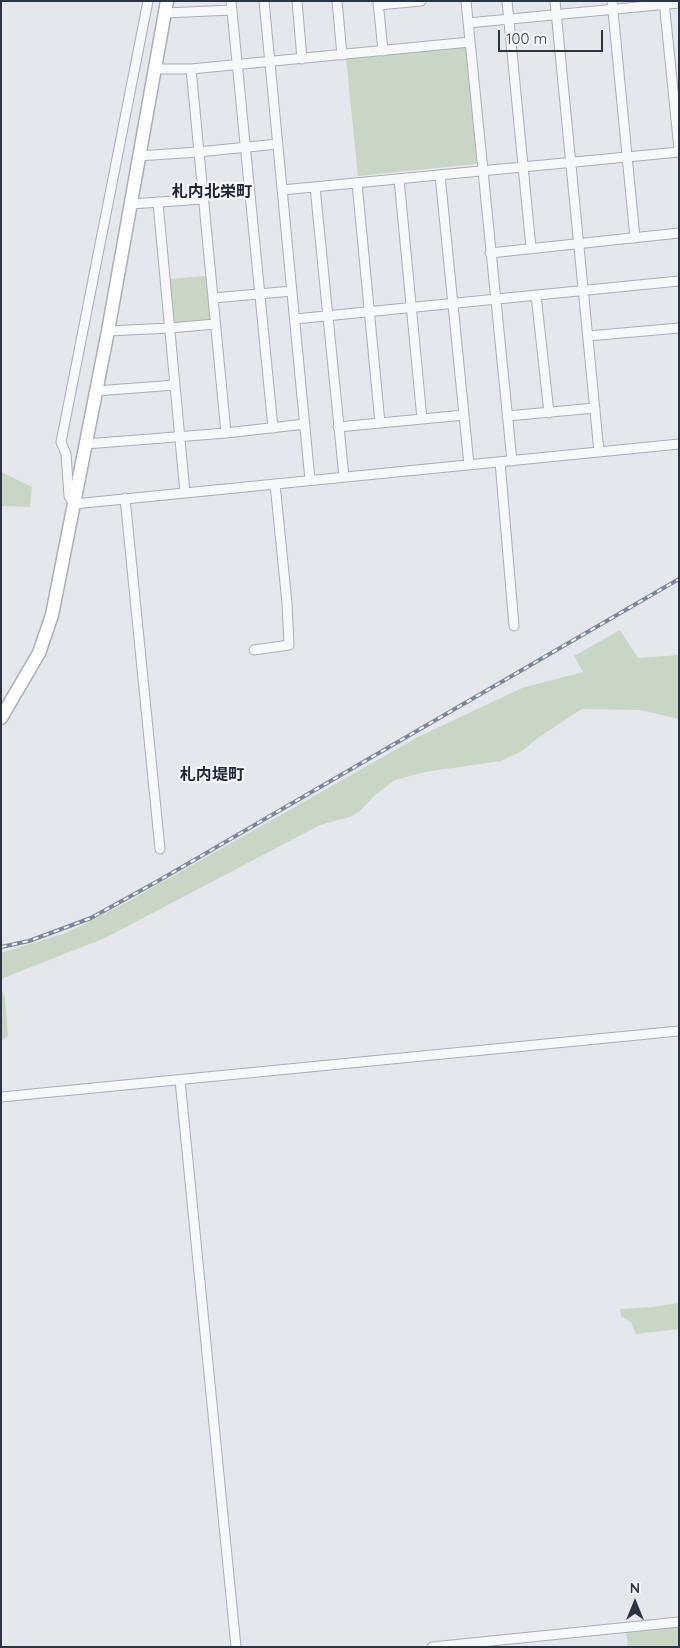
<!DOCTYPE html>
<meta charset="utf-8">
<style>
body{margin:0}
#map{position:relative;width:680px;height:1648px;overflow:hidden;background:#e4e7ec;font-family:Quicksand,sans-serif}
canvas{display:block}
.frame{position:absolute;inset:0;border:2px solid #2b3445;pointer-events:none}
.north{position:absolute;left:610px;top:1578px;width:50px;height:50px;-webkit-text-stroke:4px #f4f6f9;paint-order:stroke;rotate:0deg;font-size:14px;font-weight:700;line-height:20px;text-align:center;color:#2b3445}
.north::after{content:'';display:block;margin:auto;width:18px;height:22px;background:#2b3445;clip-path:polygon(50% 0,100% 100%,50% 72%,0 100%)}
.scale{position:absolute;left:498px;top:30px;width:105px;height:22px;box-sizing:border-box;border:2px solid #2b3445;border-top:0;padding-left:6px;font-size:15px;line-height:18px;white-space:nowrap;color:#2b3445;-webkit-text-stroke:4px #f4f6f9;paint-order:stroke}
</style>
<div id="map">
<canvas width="680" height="1648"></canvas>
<div class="frame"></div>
<div class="north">N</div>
<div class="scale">100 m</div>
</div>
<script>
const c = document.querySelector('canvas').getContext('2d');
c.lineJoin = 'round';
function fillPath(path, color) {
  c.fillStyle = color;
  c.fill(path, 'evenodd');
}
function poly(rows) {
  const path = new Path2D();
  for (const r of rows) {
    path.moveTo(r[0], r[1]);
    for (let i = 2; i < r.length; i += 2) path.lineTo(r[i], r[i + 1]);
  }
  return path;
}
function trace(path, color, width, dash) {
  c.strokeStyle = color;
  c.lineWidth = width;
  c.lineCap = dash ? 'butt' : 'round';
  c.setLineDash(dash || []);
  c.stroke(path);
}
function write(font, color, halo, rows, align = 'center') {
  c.font = font + ' Quicksand,"Noto Sans JP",sans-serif';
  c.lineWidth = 4.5;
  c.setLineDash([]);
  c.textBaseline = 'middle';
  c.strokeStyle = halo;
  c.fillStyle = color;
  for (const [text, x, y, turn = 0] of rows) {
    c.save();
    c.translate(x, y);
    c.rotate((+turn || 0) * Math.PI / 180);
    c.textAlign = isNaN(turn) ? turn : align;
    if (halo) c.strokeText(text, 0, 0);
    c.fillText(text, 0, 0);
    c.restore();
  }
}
const green = poly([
 [464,47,466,49,477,162,475,164,358,176,346,59],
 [206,276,211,318,209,320,175,324,173,321,169,279],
 [1,472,32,487,30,507,1,506],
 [620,630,638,658,679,655,679,719,640,710,582,709,539,737,522,751,501,761,425,772,395,780,375,795,360,811,350,817,320,825,105,938,1,979,1,953,66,933,122,905,418,737,522,688,583,672,574,656],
 [1,987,5,998,8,1036,1,1041],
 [679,1303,679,1329,636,1334,631,1322,621,1316,620,1309,652,1307],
 [679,1627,679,1647,628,1647,626,1632]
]);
const street = poly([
 [148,1,61,442,66,454,69,496,74,504,679,444],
 [231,1,273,428],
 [264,1,310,480],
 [297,1,302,59],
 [337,1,342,55],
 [378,1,383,51],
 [466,1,512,461],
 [507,1,531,248],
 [555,1,599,452],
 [612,1,635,238],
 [664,1,679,149],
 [378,5,421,1],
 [165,13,232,10],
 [468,23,679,3],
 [154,69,191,69,470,42],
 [191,69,226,433],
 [138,156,198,152,278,144],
 [440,175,469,465],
 [399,179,422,419],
 [357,183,380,423],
 [315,187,344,477],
 [282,190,679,152],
 [158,203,185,493],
 [131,204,203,199],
 [490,253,679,233],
 [536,295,549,413],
 [213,298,292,291],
 [295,319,679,281],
 [108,331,170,328,215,324],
 [588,336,679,328],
 [96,391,175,385],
 [507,416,595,408],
 [338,427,464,415],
 [86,444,226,433,305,424],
 [500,462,514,626],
 [125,498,160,849],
 [254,650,289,645,287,603,275,484],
 [180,1080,236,1647],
 [1,1097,679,1031],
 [432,1647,679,1622]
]);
const secondary = poly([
 [1,718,39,653,52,615,108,331,167,1]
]);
const rail = poly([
 [1,947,29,941,91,918,158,881,679,579]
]);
const quarterNames = [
 ["札内北栄町",212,192],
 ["札内堤町",212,775]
];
fillPath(green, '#c9d6c5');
trace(street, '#a9aeb7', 11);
trace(secondary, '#a9aeb7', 15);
trace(street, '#f7f8fa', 9);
trace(secondary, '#fff', 12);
trace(rail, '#7d8696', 4);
trace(rail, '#f4f6f9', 2, [5.5]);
write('bold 16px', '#1d2536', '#f4f6f9', quarterNames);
</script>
